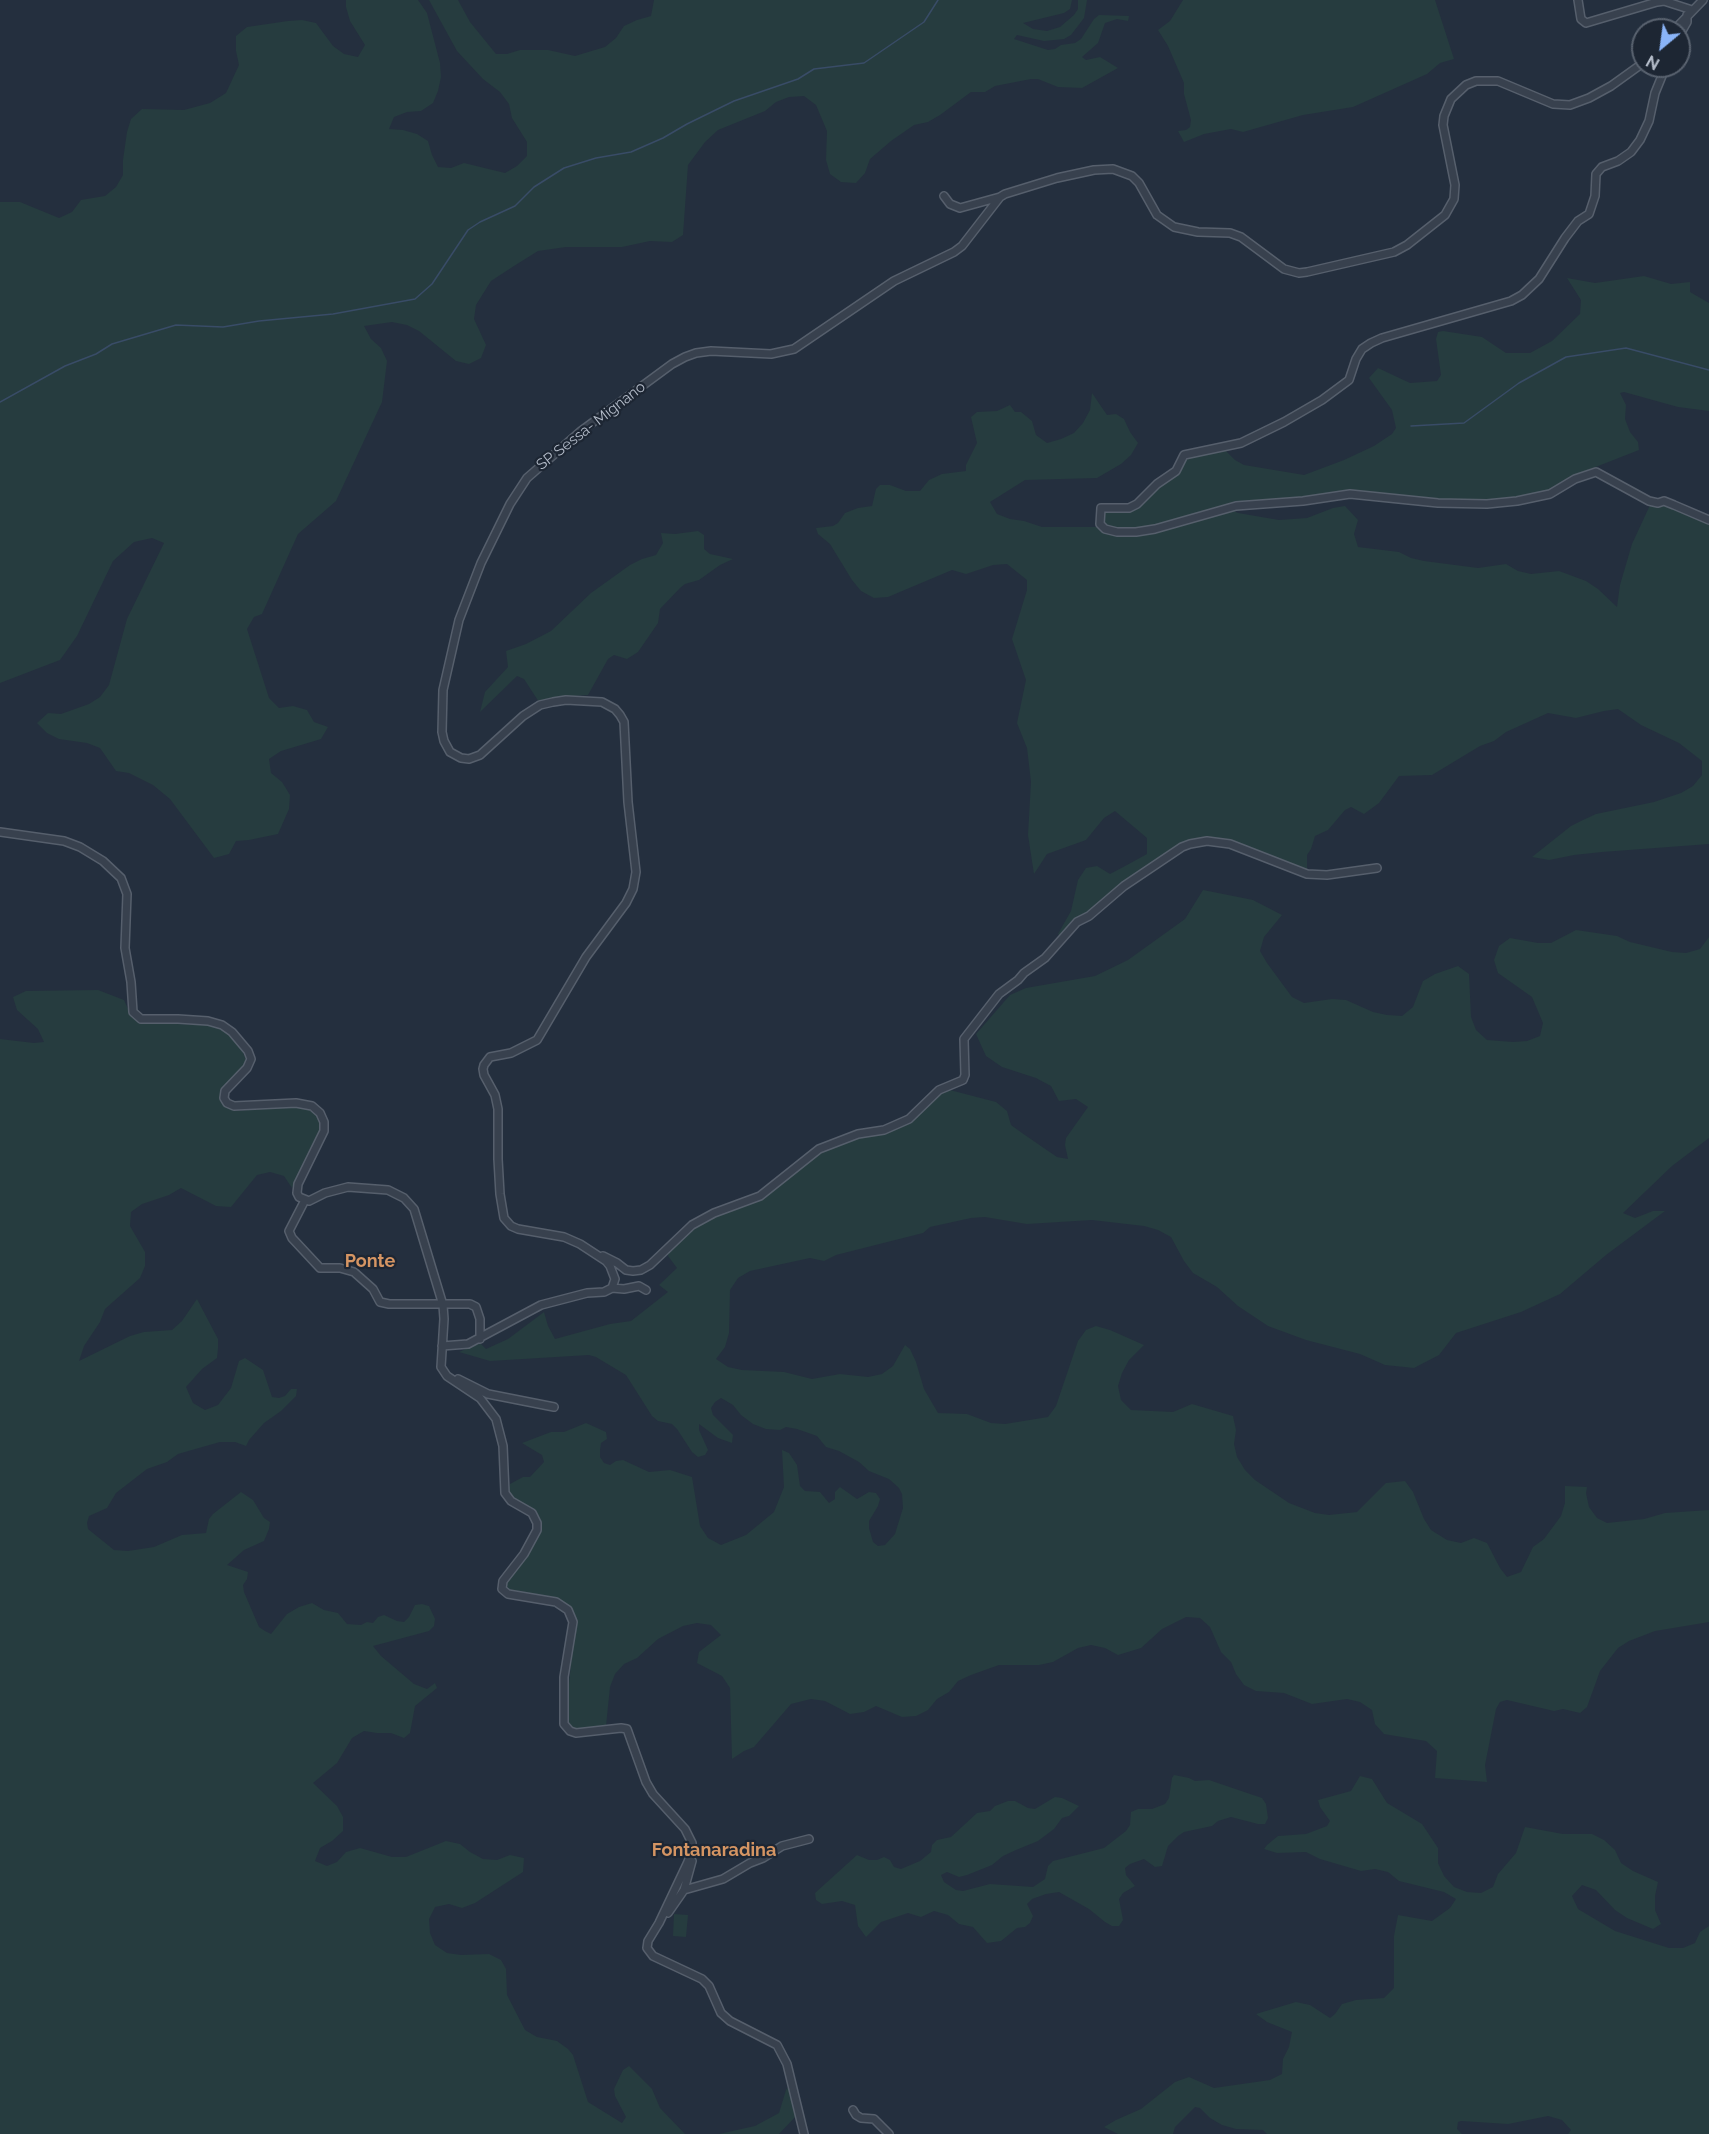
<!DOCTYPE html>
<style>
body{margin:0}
#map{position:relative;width:1709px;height:2134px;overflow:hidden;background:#242f3e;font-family:Raleway,sans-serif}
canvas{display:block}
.north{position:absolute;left:1631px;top:18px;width:60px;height:60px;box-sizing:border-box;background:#1d2633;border:2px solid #59626f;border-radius:50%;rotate:209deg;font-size:16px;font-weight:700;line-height:24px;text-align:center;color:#b4bcc9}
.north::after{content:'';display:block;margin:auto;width:21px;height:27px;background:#8ab4f8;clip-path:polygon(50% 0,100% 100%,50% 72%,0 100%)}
</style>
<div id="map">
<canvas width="1709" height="2134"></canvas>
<div class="north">N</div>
</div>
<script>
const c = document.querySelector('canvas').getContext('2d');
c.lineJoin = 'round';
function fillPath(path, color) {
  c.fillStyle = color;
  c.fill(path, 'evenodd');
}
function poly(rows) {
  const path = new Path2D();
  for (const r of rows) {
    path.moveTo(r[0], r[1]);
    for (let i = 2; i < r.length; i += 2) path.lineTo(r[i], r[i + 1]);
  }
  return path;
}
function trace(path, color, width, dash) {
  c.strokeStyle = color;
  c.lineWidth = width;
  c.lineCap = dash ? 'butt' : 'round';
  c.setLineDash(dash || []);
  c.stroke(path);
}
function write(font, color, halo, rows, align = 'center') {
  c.font = font + ' Raleway,sans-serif';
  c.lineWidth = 4.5;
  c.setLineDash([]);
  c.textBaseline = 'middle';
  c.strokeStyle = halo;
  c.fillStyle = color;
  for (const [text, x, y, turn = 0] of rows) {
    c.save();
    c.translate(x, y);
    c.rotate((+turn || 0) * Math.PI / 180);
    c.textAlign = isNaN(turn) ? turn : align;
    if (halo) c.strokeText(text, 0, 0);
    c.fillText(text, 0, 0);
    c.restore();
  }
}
const green = poly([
 [346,0,418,0,427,13,440,63,441,77,438,91,433,103,421,111,407,112,394,117,389,129,403,130,417,134,428,141,432,155,438,167,451,168,464,163,505,173,517,166,527,156,527,142,512,118,509,104,500,92,483,79,457,51,429,0,458,0,470,22,496,54,507,54,520,50,548,50,575,56,605,47,616,38,624,26,637,20,651,16,654,0,1072,0,1070,9,1064,13,1023,23,1033,29,1047,31,1060,27,1074,15,1078,9,1078,0,1087,0,1084,18,1071,35,1064,39,1044,41,1017,35,1014,39,1048,50,1055,49,1061,45,1075,43,1081,39,1094,19,1099,15,1129,16,1128,21,1117,19,1105,23,1098,43,1082,57,1086,60,1100,57,1118,68,1082,88,1058,87,1038,79,1031,79,995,86,985,92,971,92,940,115,928,122,914,125,891,141,870,159,865,173,856,183,841,182,830,174,826,160,827,131,816,105,804,96,789,97,776,102,765,111,718,130,705,142,688,165,683,235,672,242,650,241,622,247,566,247,538,251,514,266,491,281,476,305,474,319,486,345,481,358,469,364,456,361,419,331,407,325,392,322,364,326,371,339,381,348,387,361,382,402,336,501,298,534,262,614,254,617,247,629,269,698,279,708,293,706,307,710,314,722,328,727,321,739,281,751,269,759,271,773,282,782,290,795,289,809,278,834,249,840,236,841,229,854,214,858,170,799,153,785,129,773,116,771,100,748,87,743,59,739,47,733,37,723,48,713,61,714,89,704,100,697,109,685,127,619,164,543,152,538,134,542,113,561,77,636,60,660,0,683,0,202,20,202,59,218,72,212,81,200,105,196,116,187,123,175,123,160,127,132,131,119,142,109,184,110,210,103,226,93,239,65,236,51,236,36,247,27,288,21,302,20,316,23,333,46,344,54,358,57,365,45,350,21,346,7],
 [1183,0,1435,0,1454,59,1440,63,1427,74,1353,107,1303,115,1243,132,1231,129,1204,134,1184,142,1178,131,1186,130,1190,127,1191,120,1184,94,1184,83,1168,46,1158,30,1170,21],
 [1644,276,1671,284,1690,282,1690,292,1709,303,1709,411,1678,407,1624,392,1620,393,1626,405,1625,419,1630,432,1638,442,1639,450,1588,470,1547,491,1509,500,1452,501,1358,492,1332,492,1303,498,1230,505,1140,529,1110,529,1105,523,1103,513,1106,511,1126,511,1172,478,1186,457,1223,448,1235,460,1244,465,1304,475,1344,460,1374,446,1392,434,1396,428,1392,410,1369,378,1378,368,1410,383,1437,381,1441,375,1436,339,1438,332,1443,331,1482,337,1506,353,1530,353,1552,341,1580,314,1581,300,1567,278,1595,283],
 [1092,393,1107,415,1116,414,1124,419,1130,432,1138,443,1131,455,1121,464,1097,478,1025,480,990,502,997,514,1010,519,1024,521,1042,527,1097,527,1103,531,1132,534,1230,509,1238,513,1279,520,1307,518,1333,508,1345,506,1358,520,1354,534,1358,547,1399,552,1411,558,1424,561,1478,568,1506,564,1518,571,1531,574,1559,571,1586,581,1598,589,1617,607,1620,585,1632,544,1651,503,1663,504,1709,522,1709,844,1602,852,1574,855,1549,860,1532,857,1571,826,1583,820,1596,814,1654,802,1681,793,1693,786,1702,775,1702,761,1679,743,1641,725,1618,709,1604,711,1576,718,1548,713,1506,732,1494,741,1480,746,1432,775,1399,776,1379,803,1364,814,1351,807,1345,810,1328,830,1315,836,1311,849,1307,855,1307,871,1269,858,1202,840,1188,841,1060,937,1058,934,1071,911,1078,880,1086,868,1097,866,1110,874,1127,865,1147,854,1147,838,1115,811,1104,818,1086,840,1047,854,1034,874,1028,835,1031,782,1027,748,1017,723,1026,680,1012,639,1027,590,1027,580,1007,564,993,565,966,574,952,570,888,597,874,598,861,591,852,580,830,544,818,534,816,528,833,526,838,523,845,513,858,508,872,506,876,489,880,485,890,485,906,491,920,491,929,480,942,474,966,471,966,465,977,443,971,417,977,412,997,411,1010,405,1015,412,1021,412,1032,421,1036,435,1047,443,1061,439,1074,433,1083,423,1090,410],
 [698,531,704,535,704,549,710,554,733,559,720,565,699,580,685,584,680,588,660,609,658,623,638,652,627,659,614,655,608,659,588,695,560,697,539,702,524,679,517,676,480,712,485,692,508,667,506,651,526,644,551,631,591,593,630,565,642,559,656,555,663,543,661,533,675,534],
 [1203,890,1253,900,1282,915,1264,937,1260,951,1267,963,1292,997,1304,1003,1332,999,1346,1000,1373,1012,1387,1015,1402,1016,1413,1007,1423,981,1435,974,1458,966,1469,974,1471,1017,1476,1030,1487,1040,1513,1042,1527,1041,1540,1036,1543,1023,1532,997,1498,973,1494,960,1499,946,1510,938,1538,943,1551,943,1576,930,1617,936,1630,942,1672,952,1686,953,1700,949,1709,937,1709,1138,1672,1166,1623,1213,1635,1218,1653,1211,1665,1211,1606,1255,1560,1294,1521,1312,1456,1333,1439,1355,1414,1368,1385,1365,1360,1354,1306,1340,1268,1326,1238,1306,1217,1287,1193,1273,1184,1261,1171,1237,1158,1230,1144,1226,1092,1220,1027,1224,985,1217,971,1218,930,1227,923,1233,836,1255,824,1261,810,1258,750,1271,738,1278,730,1290,729,1333,725,1347,716,1359,728,1367,742,1370,784,1372,812,1379,840,1374,868,1377,882,1374,893,1366,905,1345,910,1349,916,1362,924,1389,938,1413,967,1414,991,1423,1005,1424,1048,1417,1056,1406,1078,1341,1086,1330,1096,1326,1110,1330,1144,1345,1129,1360,1122,1373,1118,1386,1121,1400,1131,1410,1173,1412,1192,1404,1233,1416,1236,1430,1234,1444,1237,1457,1245,1470,1255,1480,1289,1503,1315,1513,1329,1515,1357,1512,1386,1483,1405,1481,1413,1492,1424,1519,1431,1530,1447,1540,1461,1543,1474,1538,1487,1543,1500,1568,1507,1577,1521,1572,1533,1547,1544,1539,1561,1516,1565,1503,1565,1486,1587,1487,1586,1493,1589,1507,1597,1518,1607,1523,1644,1519,1665,1513,1709,1510,1709,1622,1655,1631,1629,1641,1618,1648,1600,1671,1587,1707,1580,1713,1563,1709,1554,1711,1507,1700,1500,1702,1496,1709,1485,1765,1487,1782,1435,1778,1437,1751,1426,1741,1384,1734,1375,1724,1372,1710,1360,1702,1347,1699,1312,1704,1284,1693,1256,1691,1244,1685,1236,1674,1231,1662,1221,1652,1210,1627,1200,1618,1186,1617,1162,1629,1141,1648,1118,1655,1105,1648,1091,1645,1078,1648,1053,1662,1039,1665,999,1665,971,1675,958,1681,949,1692,937,1699,928,1710,916,1716,902,1717,876,1706,864,1712,850,1714,825,1701,811,1699,791,1704,754,1747,744,1751,732,1759,730,1688,722,1676,697,1663,699,1652,721,1635,711,1625,697,1623,683,1626,658,1639,637,1658,624,1664,615,1674,610,1687,606,1726,583,1731,573,1729,567,1724,566,1714,575,1623,573,1614,570,1608,555,1598,511,1592,506,1585,507,1582,529,1554,541,1529,540,1518,535,1512,517,1501,510,1494,509,1488,510,1484,523,1477,530,1477,544,1462,542,1455,522,1443,551,1432,564,1432,586,1423,606,1432,607,1439,601,1443,600,1450,600,1457,604,1463,610,1465,616,1461,623,1460,649,1472,670,1470,692,1477,700,1526,708,1538,721,1545,746,1535,774,1512,784,1487,782,1450,789,1453,797,1465,800,1486,805,1491,820,1492,829,1503,835,1499,835,1492,840,1487,857,1499,869,1492,876,1493,880,1499,878,1506,869,1521,869,1528,873,1542,878,1546,885,1545,895,1534,903,1508,902,1494,899,1488,889,1479,869,1471,859,1462,839,1451,826,1447,817,1436,797,1429,786,1427,780,1430,766,1429,753,1424,741,1415,733,1405,721,1398,715,1402,711,1408,713,1415,733,1435,732,1443,718,1438,699,1424,699,1430,708,1450,705,1455,698,1457,692,1452,677,1429,672,1424,658,1421,652,1416,626,1375,596,1357,589,1355,490,1361,459,1352,480,1343,486,1349,508,1339,544,1312,548,1326,555,1339,610,1324,631,1321,668,1292,659,1285,677,1268,668,1256,669,1251,686,1235,708,1220,771,1192,792,1173,821,1152,860,1136,905,1125,946,1089,996,1102,1007,1111,1011,1125,1022,1133,1057,1157,1068,1159,1065,1145,1066,1138,1088,1107,1076,1099,1059,1101,1051,1086,1036,1078,1002,1067,986,1056,976,1034,1010,995,1026,988,1095,976,1128,960,1185,919],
 [98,990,124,1000,129,1011,138,1021,146,1023,209,1025,223,1029,228,1032,241,1048,247,1062,222,1090,220,1095,224,1106,237,1111,290,1106,307,1107,319,1117,321,1126,319,1133,292,1188,284,1176,270,1172,257,1175,231,1207,216,1206,181,1188,169,1195,142,1204,131,1212,130,1226,145,1252,145,1266,140,1278,105,1309,100,1322,84,1346,79,1361,130,1336,144,1332,172,1330,182,1321,197,1299,218,1339,218,1348,217,1358,202,1369,186,1387,193,1403,205,1410,218,1405,231,1388,239,1361,245,1358,263,1370,272,1397,279,1398,285,1396,291,1389,297,1389,296,1396,281,1411,264,1423,249,1440,246,1446,235,1442,220,1442,178,1454,167,1462,147,1469,116,1493,107,1508,89,1516,87,1523,88,1529,114,1550,128,1551,154,1547,182,1535,206,1533,209,1519,213,1514,241,1492,253,1500,264,1518,270,1522,269,1529,264,1541,244,1550,227,1565,248,1572,247,1579,243,1585,244,1592,259,1627,265,1631,271,1634,287,1614,299,1607,312,1603,324,1610,338,1613,347,1624,361,1625,367,1622,373,1623,378,1617,384,1615,397,1621,404,1622,409,1617,415,1605,422,1604,429,1606,435,1619,434,1626,429,1631,373,1646,381,1656,414,1684,427,1689,435,1683,437,1688,415,1706,410,1733,404,1738,391,1733,377,1733,364,1731,352,1738,337,1763,313,1783,337,1806,343,1817,343,1831,332,1841,320,1848,315,1861,327,1866,337,1862,346,1852,360,1848,392,1857,406,1857,446,1841,460,1844,470,1852,483,1859,497,1860,510,1855,524,1858,523,1872,475,1903,462,1908,449,1904,435,1907,429,1919,430,1933,435,1945,447,1953,461,1955,489,1954,501,1960,506,1969,507,1995,525,2030,537,2037,557,2041,568,2049,573,2055,588,2102,622,2123,626,2117,615,2096,614,2089,623,2070,629,2066,652,2089,660,2108,685,2134,0,2134,0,1039,34,1043,44,1042,38,1029,17,1010,13,997,26,991],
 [1174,1775,1189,1778,1195,1781,1209,1780,1262,1798,1266,1804,1268,1818,1265,1824,1258,1824,1231,1817,1218,1821,1212,1826,1184,1832,1178,1836,1168,1846,1162,1866,1155,1867,1144,1859,1130,1864,1125,1868,1126,1875,1135,1886,1123,1893,1119,1899,1123,1920,1119,1926,1112,1926,1105,1922,1089,1909,1059,1892,1046,1894,1032,1899,1027,1904,1033,1916,1030,1923,1025,1927,1017,1928,1001,1941,987,1943,973,1927,959,1924,948,1915,934,1911,921,1917,908,1913,881,1922,866,1937,858,1926,855,1905,842,1901,822,1904,816,1900,815,1893,857,1855,869,1860,877,1860,884,1857,890,1860,894,1867,901,1869,920,1861,931,1852,932,1845,937,1840,951,1837,977,1813,990,1811,995,1806,1008,1801,1015,1801,1028,1808,1035,1809,1055,1797,1062,1798,1079,1806,1069,1816,1062,1818,1054,1829,1038,1841,1016,1850,1003,1856,992,1865,967,1875,959,1877,947,1872,941,1875,944,1882,956,1890,963,1891,990,1884,1033,1887,1045,1879,1048,1866,1053,1861,1104,1848,1126,1831,1130,1825,1131,1812,1138,1809,1152,1809,1165,1804,1169,1798,1172,1778],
 [1360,1776,1372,1779,1387,1803,1422,1824,1438,1848,1438,1863,1444,1876,1454,1887,1467,1892,1481,1893,1493,1887,1498,1874,1516,1853,1525,1827,1563,1834,1592,1834,1604,1840,1615,1850,1621,1863,1633,1871,1658,1882,1655,1896,1655,1910,1661,1924,1653,1929,1627,1918,1615,1910,1596,1890,1582,1885,1572,1896,1578,1909,1615,1931,1669,1948,1683,1948,1695,1943,1700,1932,1709,1926,1709,2134,1568,2134,1571,2130,1562,2120,1548,2116,1508,2124,1461,2121,1458,2122,1457,2129,1462,2134,1267,2134,1263,2130,1236,2129,1222,2125,1210,2118,1200,2108,1195,2107,1175,2127,1173,2134,1118,2134,1104,2127,1116,2120,1141,2109,1175,2082,1189,2077,1214,2088,1270,2080,1282,2074,1283,2059,1289,2047,1292,2032,1267,2022,1256,2014,1296,2002,1310,2005,1330,2018,1335,2014,1342,2004,1356,2000,1384,1998,1394,1988,1394,1936,1398,1915,1432,1921,1450,1908,1456,1899,1444,1892,1399,1881,1388,1872,1375,1869,1361,1871,1320,1859,1306,1852,1277,1853,1264,1849,1267,1845,1278,1836,1306,1834,1327,1826,1330,1821,1320,1807,1318,1800,1351,1791],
 [674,1914,688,1915,686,1937,673,1936],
 [789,2086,797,2115,779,2134,719,2134,755,2126,779,2113,786,2090]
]);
const stream = poly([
 [0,402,65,366,96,354,112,344,176,325,223,327,259,321,333,314,415,299,432,284,468,230,480,222,515,206,534,187,564,168,596,158,631,152,663,138,687,124,734,101,798,79,814,69,864,63,924,22,938,0],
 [1411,426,1464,423,1519,383,1566,357,1626,348,1709,370]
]);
const minor = poly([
 [1578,0,1581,19,1586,23,1657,2,1664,1,1692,10],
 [1674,30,1703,0],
 [1679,36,1687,22,1687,15],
 [1666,66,1655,93,1649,121,1640,140,1631,152,1618,161,1602,167,1596,174,1595,196,1589,214,1578,221,1565,238,1539,279,1522,295,1511,301,1382,338,1371,343,1362,349,1356,359,1349,380,1322,400,1284,422,1241,443,1184,455,1176,471,1157,484,1137,504,1129,508,1101,508,1100,524,1105,529,1117,532,1136,532,1155,529,1236,506,1303,501,1350,494,1438,503,1487,504,1517,501,1550,494,1575,479,1596,472,1649,501,1658,503,1664,501,1674,505,1709,520],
 [944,196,950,204,960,208,1000,197],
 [0,832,64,841,80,847,103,861,121,878,127,894,125,948,131,982,133,1012,141,1019,178,1019,208,1021,222,1025,232,1032,248,1051,251,1059,247,1068,225,1091,224,1098,227,1103,234,1106,296,1103,312,1106,320,1113,324,1122,324,1131,298,1184,297,1193,299,1197,309,1201,325,1193,348,1187,388,1190,404,1198,414,1209,443,1305,444,1319,441,1367,447,1376,480,1398,496,1419,503,1446,505,1493,511,1501,532,1513,537,1523,537,1530,524,1554,503,1581,502,1589,508,1594,556,1602,568,1610,573,1622,564,1677,564,1724,570,1731,576,1733,621,1728,627,1729,646,1782,653,1794,685,1829,692,1843,691,1854,687,1864,659,1923,648,1941,647,1948,653,1956,702,1979,709,1986,721,2013,730,2021,777,2045,787,2064,804,2134],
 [305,1200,289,1231,292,1238,320,1268,340,1268,354,1272,373,1289,380,1302,389,1304,470,1304,476,1307,480,1319,480,1339],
 [603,1256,617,1263,626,1270,633,1271,641,1270,650,1265,692,1225,714,1213,760,1196,819,1149,858,1134,884,1130,909,1119,939,1090,963,1080,965,1075,964,1039,999,994,1018,980,1024,973,1045,958,1077,922,1089,916,1124,886,1182,847,1190,844,1207,841,1230,844,1307,874,1327,875,1377,868],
 [612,1288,624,1289,639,1286,646,1290],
 [442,1346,468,1344,541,1305,587,1293,604,1292,612,1288,615,1279,610,1266,606,1261,580,1244,564,1237,518,1229,511,1226,504,1218,500,1194,498,1159,498,1109,495,1095,484,1075,483,1069,484,1065,490,1057,511,1053,537,1040,586,957,626,903,633,889,636,872,628,802,624,722,620,715,615,709,602,702,566,700,553,702,540,705,523,716,480,755,469,759,461,758,450,752,444,741,442,732,443,690,459,620,481,563,510,504,527,478,581,431,672,364,685,357,696,353,711,351,771,354,794,349,894,281,954,252,962,246,1000,197,1005,194,1057,178,1094,170,1113,169,1132,176,1139,183,1157,215,1174,227,1198,232,1230,233,1241,237,1284,269,1299,273,1307,272,1394,252,1407,245,1445,215,1454,199,1455,185,1443,125,1444,116,1451,99,1466,85,1476,81,1498,81,1553,104,1570,105,1589,98,1611,86,1643,63],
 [458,1379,488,1394,554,1407],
 [684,1890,723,1879,750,1863,763,1858,782,1846,809,1839],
 [668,1913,684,1890,692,1861],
 [853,2110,856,2115,861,2118,874,2119,889,2134]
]);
const streetNames = [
 ["SP Sessa- Mignano",591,426,-38]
];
const quarterNames = [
 ["Ponte",370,1262],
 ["Fontanaradina",714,1851]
];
fillPath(green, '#263c3f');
trace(stream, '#394c67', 1.5);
trace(minor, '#565f6c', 10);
trace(minor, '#38414e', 7);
write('15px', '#b4bcc9', '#1d2633', streetNames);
write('bold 18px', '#d59563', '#1d2633', quarterNames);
</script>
